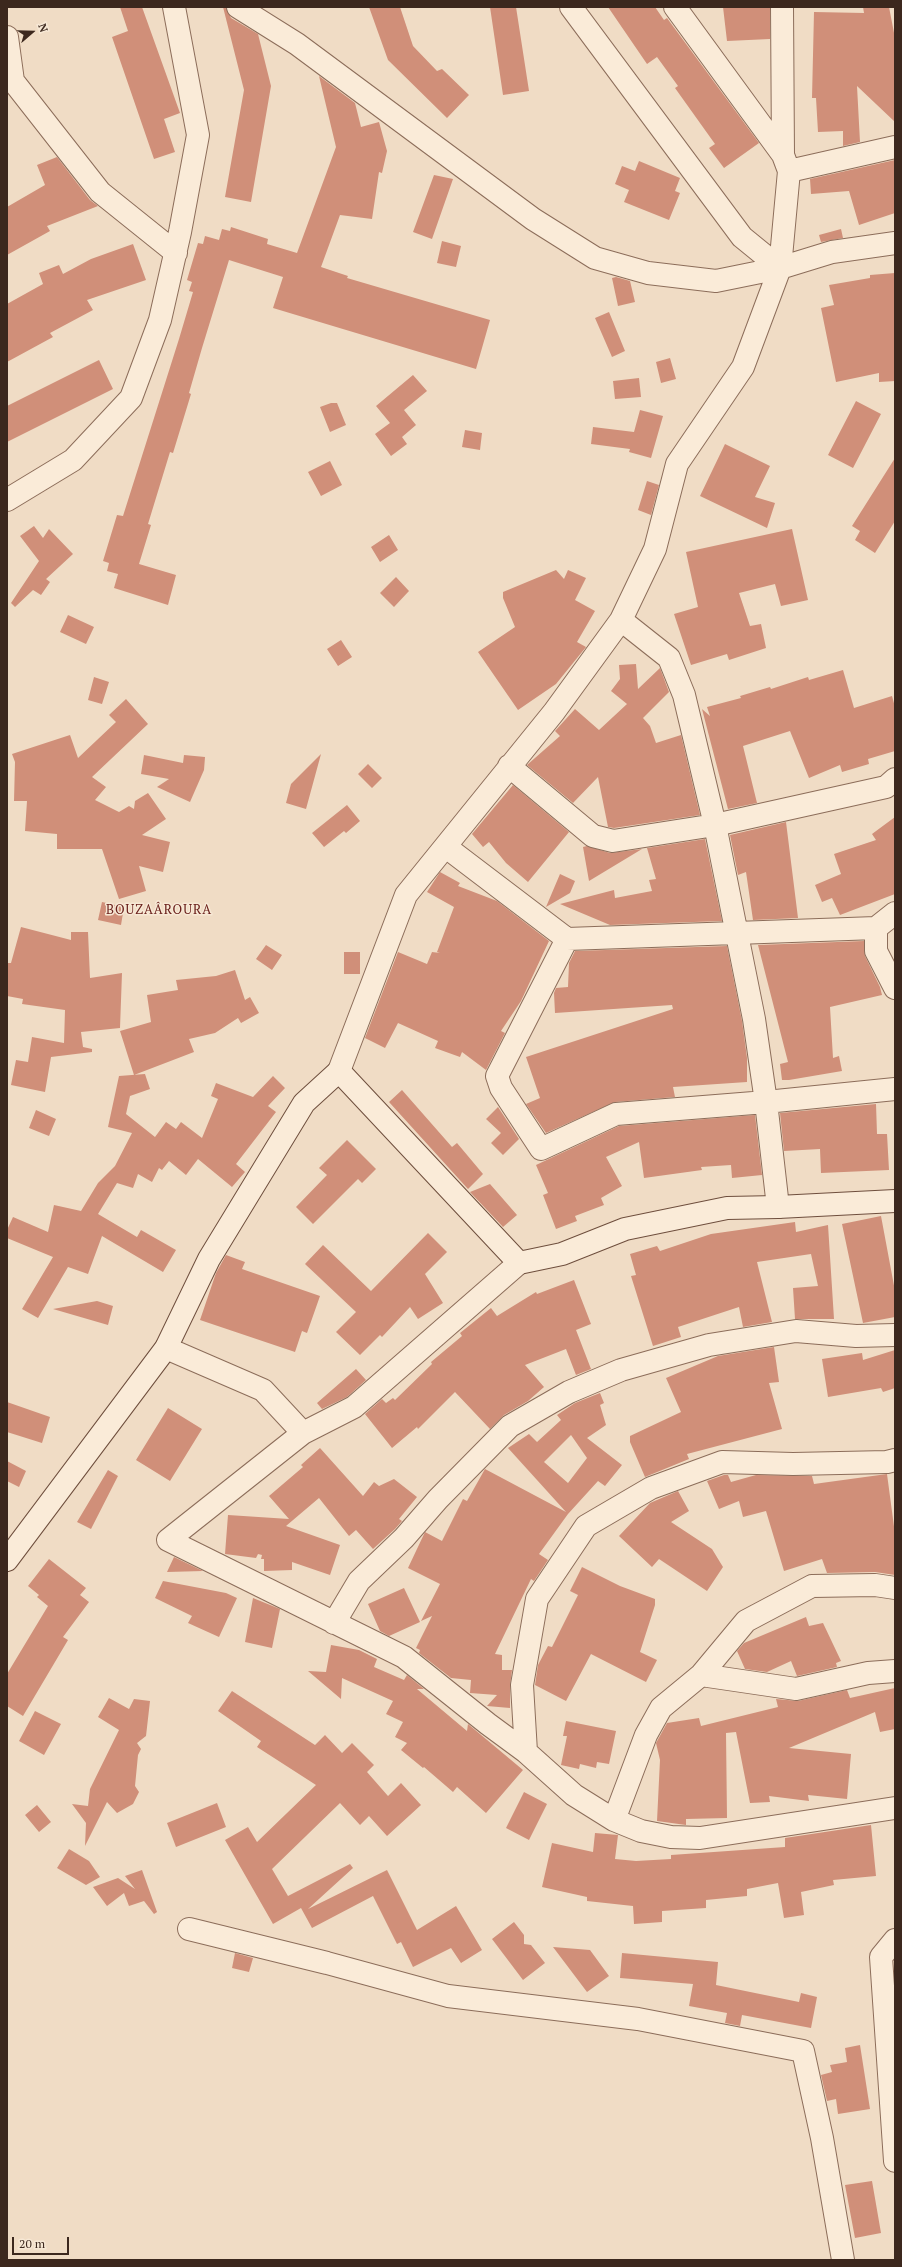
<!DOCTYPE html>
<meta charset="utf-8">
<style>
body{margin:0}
#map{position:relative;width:902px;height:2267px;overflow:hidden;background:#f0dcc5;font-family:"PT Serif",serif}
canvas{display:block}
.frame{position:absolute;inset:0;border:8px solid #3c281e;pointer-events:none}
.north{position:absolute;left:12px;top:12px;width:40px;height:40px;-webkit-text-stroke:3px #f7e8d5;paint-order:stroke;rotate:70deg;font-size:11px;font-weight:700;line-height:16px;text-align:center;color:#3c281e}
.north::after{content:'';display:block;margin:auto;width:14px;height:18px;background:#3c281e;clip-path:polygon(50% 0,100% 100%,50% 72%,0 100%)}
.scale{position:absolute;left:12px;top:2237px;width:57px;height:18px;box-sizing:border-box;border:2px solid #3c281e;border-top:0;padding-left:5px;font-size:12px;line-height:14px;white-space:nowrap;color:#3c281e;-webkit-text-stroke:3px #f7e8d5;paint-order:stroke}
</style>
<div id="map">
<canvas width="902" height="2267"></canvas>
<div class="frame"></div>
<div class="north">N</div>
<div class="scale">20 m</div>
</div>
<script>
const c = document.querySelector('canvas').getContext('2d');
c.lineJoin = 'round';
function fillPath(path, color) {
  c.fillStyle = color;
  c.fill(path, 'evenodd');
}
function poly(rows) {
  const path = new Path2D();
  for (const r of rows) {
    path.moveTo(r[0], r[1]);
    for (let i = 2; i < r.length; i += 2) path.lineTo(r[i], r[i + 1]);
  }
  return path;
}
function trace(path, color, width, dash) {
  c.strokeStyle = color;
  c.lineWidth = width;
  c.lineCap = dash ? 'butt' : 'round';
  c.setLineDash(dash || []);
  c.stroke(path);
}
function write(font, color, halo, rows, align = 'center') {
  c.font = font + ' "PT Serif",serif';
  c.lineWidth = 3;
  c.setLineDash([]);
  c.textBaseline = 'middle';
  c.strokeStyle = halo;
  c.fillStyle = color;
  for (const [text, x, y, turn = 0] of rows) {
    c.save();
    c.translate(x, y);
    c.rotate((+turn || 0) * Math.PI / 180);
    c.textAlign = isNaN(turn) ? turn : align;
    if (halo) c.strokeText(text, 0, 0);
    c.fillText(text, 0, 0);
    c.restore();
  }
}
const building = poly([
 [120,7,142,7,180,113,164,119,175,152,154,159,112,37,128,31],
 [223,7,226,7,231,18,258,34,271,86,251,202,225,197,244,90],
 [369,7,400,7,413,46,437,71,442,69,469,95,447,118,388,60],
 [490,7,516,7,529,91,503,95],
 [608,7,655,7,664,20,667,18,759,143,724,168,709,148,715,144,675,88,678,86,657,57,647,64],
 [723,7,770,7,770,39,727,41],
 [863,7,889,7,895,38,895,122,857,86,860,142,843,146,843,131,818,132,816,98,812,98,814,12,864,13],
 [319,76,355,103,361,127,379,122,387,151,382,173,379,172,372,219,340,215,321,267,348,276,347,278,490,320,476,369,273,308,283,277,229,260,202,348,189,393,191,394,173,453,170,452,148,524,151,525,139,564,176,575,168,605,114,588,118,574,107,571,109,563,103,561,117,515,123,516,179,339,193,292,189,291,192,282,187,280,198,243,203,244,205,236,219,240,222,229,230,231,231,227,268,239,267,244,297,253,336,147],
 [57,157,90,200,98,206,47,226,50,231,7,255,7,207,45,185,37,165],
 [895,160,895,213,859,225,849,191,811,194,810,179],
 [639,161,680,178,675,191,680,193,669,220,624,202,629,190,615,184,622,166,635,171],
 [434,175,453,179,432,239,413,232],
 [841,229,843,238,821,242,819,235],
 [442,241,461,246,456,267,437,263],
 [133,244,146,280,87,300,93,310,50,333,53,337,7,362,7,304,43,284,39,273,59,265,63,274,91,259],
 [895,273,895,381,879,382,879,373,836,382,821,308,834,305,829,285,870,278,870,275],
 [616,277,630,281,635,302,618,306,612,278],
 [609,312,625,351,612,357,595,318],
 [670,358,676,379,661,383,656,362],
 [99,360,113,389,7,442,7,406],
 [413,375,427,391,404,410,416,425,402,437,407,444,391,456,375,434,390,423,376,406],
 [639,378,641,397,615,399,613,381],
 [856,401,881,414,853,468,828,455],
 [331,403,337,403,346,425,330,432,320,407],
 [640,410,663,416,651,458,629,452,630,449,591,444,593,427,634,432],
 [465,430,482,433,480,450,462,447],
 [725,444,770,466,755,497,775,503,767,528,700,496],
 [895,458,895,521,875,553,855,540,860,531,852,526],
 [330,461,342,485,321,496,308,472],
 [647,481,659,485,651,515,638,510],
 [34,526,43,538,49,529,73,554,46,579,50,582,41,595,33,590,15,607,11,603,39,561,20,536],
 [792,529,808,600,781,606,775,584,739,593,750,626,761,624,766,648,729,660,727,654,691,665,674,614,698,607,686,552],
 [389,535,398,550,380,562,371,547],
 [556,570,564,579,568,570,586,578,575,600,595,611,577,642,586,647,556,684,518,710,478,652,515,627,503,598,503,592],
 [396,577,409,591,394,607,380,593],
 [68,615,94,627,86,644,60,632],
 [341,640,352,657,338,666,327,649],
 [636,664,638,689,660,668,669,692,643,718,650,726,656,743,681,735,700,815,614,828,608,827,598,777,573,803,527,765,560,736,555,731,575,709,599,730,627,704,611,691,620,679,619,665],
 [843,670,854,708,892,696,895,707,895,751,868,759,869,764,842,772,840,765,809,778,790,731,743,746,757,803,728,809,702,709,710,716,707,707,741,698,740,696,770,687,771,689,808,677,809,680],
 [94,677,109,682,102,704,88,700],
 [126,699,148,724,92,777,106,787,95,800,119,812,129,806,134,809,135,801,148,793,166,819,142,835,170,842,163,872,139,866,146,891,119,899,102,849,57,849,57,834,25,831,27,801,14,801,15,762,12,754,70,735,78,758,116,722,109,715],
 [321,754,306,809,286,803,291,784],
 [144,755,183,763,184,755,205,757,204,770,190,802,157,787,169,779,141,774],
 [368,764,382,778,372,788,358,774],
 [513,785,569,832,528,882,506,863,489,842,483,847,472,834],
 [347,805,360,821,346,833,344,831,324,847,312,833],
 [895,817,895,894,840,915,832,898,822,902,815,885,841,874,834,854,876,840,872,834],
 [786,822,798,918,753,920,746,872,738,875,730,835],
 [705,839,722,921,610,925,560,904,614,890,615,898,652,891,649,880,656,879,647,848],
 [587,846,610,853,642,849,589,881,583,847],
 [440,872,460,883,458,886,497,901,549,941,521,1001,501,1031,505,1033,486,1070,462,1052,460,1057,435,1048,438,1041,398,1023,385,1048,365,1038,398,952,427,964,432,952,440,953,437,952,454,907,427,892],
 [560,874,575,881,570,893,546,907],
 [102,902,124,907,121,925,98,920],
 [21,927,71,940,71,932,88,932,90,978,122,973,120,1028,81,1032,83,1047,92,1049,92,1052,51,1057,45,1092,11,1085,16,1060,28,1062,32,1037,64,1043,65,1010,22,1004,23,999,7,996,7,963,11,963],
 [864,941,865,956,880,987,882,995,830,1007,833,1058,839,1056,842,1071,789,1080,782,1080,780,1064,788,1062,758,945],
 [266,945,282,955,272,970,256,959],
 [727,946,742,1021,747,1058,747,1082,673,1087,675,1097,615,1102,546,1133,526,1104,540,1098,526,1057,673,1009,672,1005,555,1013,554,993,556,988,568,987,569,963,575,951],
 [344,952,360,952,360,974,344,974],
 [235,970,245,1000,250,997,259,1013,241,1023,238,1018,215,1033,189,1039,194,1052,134,1075,120,1031,151,1022,147,995,178,990,176,980,216,976],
 [145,1074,150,1089,130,1096,126,1114,155,1137,166,1122,176,1129,181,1122,202,1138,218,1099,211,1096,216,1083,253,1097,273,1076,285,1088,268,1106,276,1112,236,1164,245,1172,232,1187,198,1159,186,1175,169,1161,162,1170,159,1168,152,1182,138,1174,133,1188,117,1183,98,1214,137,1237,141,1230,176,1250,163,1272,102,1236,88,1274,68,1267,38,1318,22,1309,53,1257,7,1238,7,1230,13,1217,48,1232,54,1205,81,1211,98,1183,115,1166,132,1133,108,1127,119,1076],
 [402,1090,452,1147,457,1143,483,1174,468,1189,389,1102],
 [876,1104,877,1134,887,1134,889,1170,821,1173,820,1149,784,1151,780,1113],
 [498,1107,519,1139,503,1155,491,1143,501,1133,486,1119],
 [36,1110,56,1119,49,1136,29,1128],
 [755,1115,762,1175,732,1178,731,1165,701,1167,702,1170,644,1178,639,1142,606,1157,622,1186,601,1198,604,1205,575,1216,577,1221,556,1229,543,1195,548,1193,536,1165,619,1126],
 [347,1140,376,1169,362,1183,358,1179,313,1224,296,1207,327,1175,319,1168],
 [490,1184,517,1215,503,1227,470,1192],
 [881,1216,895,1291,895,1317,863,1323,842,1224],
 [795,1222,796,1232,828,1225,834,1319,795,1319,793,1288,818,1286,811,1254,757,1262,772,1322,743,1327,739,1307,678,1327,681,1337,653,1346,631,1276,636,1275,630,1254,657,1246,660,1251,711,1234],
 [428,1233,447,1252,425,1274,443,1303,418,1319,410,1307,382,1337,380,1335,360,1355,336,1332,356,1312,305,1264,323,1245,371,1291],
 [226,1255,245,1262,242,1269,320,1296,307,1333,302,1331,295,1352,200,1320,216,1273],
 [574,1280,591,1324,576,1330,591,1369,576,1375,566,1349,525,1365,544,1387,528,1401,504,1415,490,1429,455,1392,418,1429,417,1427,392,1448,365,1414,382,1399,386,1403,393,1398,395,1400,432,1364,431,1362,462,1336,460,1333,491,1308,497,1316,536,1292,537,1294],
 [97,1301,113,1306,108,1325,53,1309],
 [774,1347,779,1382,769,1383,782,1429,687,1454,689,1459,645,1477,630,1442,630,1436,681,1412,666,1378,718,1356],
 [895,1350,895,1388,883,1392,881,1388,828,1397,822,1359,862,1353,863,1360],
 [356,1369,366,1380,347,1397,322,1409,317,1403],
 [600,1393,604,1403,600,1405,606,1425,587,1438,622,1465,605,1486,598,1481,568,1514,539,1554,548,1560,534,1581,531,1579,495,1654,502,1655,502,1670,512,1670,510,1686,510,1708,487,1706,497,1695,470,1693,471,1680,451,1678,419,1653,420,1650,416,1648,432,1616,421,1621,440,1584,408,1568,425,1532,442,1541,463,1499,467,1501,485,1469,566,1512,508,1448,529,1434,537,1442,561,1420,557,1415,575,1403],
 [571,1435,587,1458,568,1483,544,1462],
 [7,1402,50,1417,42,1443,7,1432],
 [168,1408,202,1429,170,1481,136,1460],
 [320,1448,363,1496,374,1482,379,1486,394,1479,417,1497,399,1519,402,1521,395,1529,373,1549,356,1530,349,1536,319,1498,286,1526,340,1545,330,1575,292,1562,292,1570,264,1571,264,1559,261,1559,262,1555,258,1554,256,1558,225,1554,228,1515,289,1519,269,1496,303,1467,301,1465],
 [7,1461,26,1471,19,1487,7,1481],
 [108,1470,118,1476,91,1529,77,1522],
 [887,1474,895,1534,895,1575,875,1572,827,1573,822,1559,784,1571,766,1511,743,1517,739,1501,719,1509,707,1481,724,1475,728,1475,731,1482,756,1475,812,1476,814,1484],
 [678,1491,689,1511,671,1522,712,1549,723,1567,707,1591,659,1559,652,1567,619,1536,650,1503],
 [174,1557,203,1571,167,1572],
 [49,1559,86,1588,80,1595,89,1602,63,1637,68,1640,23,1716,7,1706,7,1674,48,1606,37,1597,39,1595,28,1586],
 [582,1567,620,1586,655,1599,655,1605,640,1652,657,1660,646,1682,591,1654,566,1701,535,1685,538,1665,548,1646,552,1647,578,1595,570,1591],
 [163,1581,226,1593,237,1598,219,1637,188,1623,192,1616,155,1598],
 [404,1588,420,1622,389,1636,380,1631,368,1604],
 [253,1598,280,1609,272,1648,245,1642],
 [806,1617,809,1626,823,1623,841,1661,836,1663,837,1667,797,1676,791,1661,767,1672,745,1669,737,1651,744,1643],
 [331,1645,359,1650,377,1659,374,1667,404,1680,407,1675,424,1689,417,1689,467,1731,468,1724,523,1770,486,1813,457,1787,453,1792,424,1767,423,1768,401,1750,407,1743,395,1737,403,1722,386,1714,393,1701,342,1678,341,1699,308,1671,326,1672],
 [895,1688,895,1729,880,1732,875,1712,789,1748,851,1754,847,1799,808,1795,809,1801,769,1796,770,1802,750,1803,736,1732,726,1733,727,1818,686,1819,686,1825,657,1821,660,1760,656,1743,667,1723,699,1718,701,1726,778,1707,776,1699,798,1701,847,1690,850,1698],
 [232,1691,315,1745,325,1735,342,1753,352,1743,374,1765,367,1772,388,1796,401,1783,421,1805,387,1836,369,1816,360,1825,340,1803,272,1869,288,1896,350,1864,353,1868,308,1909,387,1870,417,1930,456,1906,482,1950,461,1963,451,1948,413,1967,401,1942,397,1944,373,1896,312,1928,301,1908,273,1924,225,1840,248,1827,257,1842,316,1785,257,1747,261,1741,218,1711],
 [109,1698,129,1709,134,1699,150,1701,146,1736,137,1743,141,1749,138,1755,135,1786,139,1792,133,1804,117,1813,107,1802,85,1846,86,1823,72,1804,88,1806,90,1789,119,1730,98,1717],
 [35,1711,61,1724,44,1755,19,1741],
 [566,1721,616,1731,609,1764,597,1762,596,1768,580,1764,579,1769,561,1765,567,1736,563,1736],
 [524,1792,547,1804,529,1840,506,1828],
 [217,1803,226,1827,176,1847,167,1823],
 [37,1805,51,1822,39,1832,25,1815],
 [871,1825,876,1876,833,1880,834,1885,801,1892,804,1915,784,1918,778,1883,747,1889,747,1896,706,1900,706,1908,662,1911,662,1922,634,1924,633,1906,587,1901,587,1897,542,1887,552,1843,593,1852,595,1833,618,1835,615,1859,636,1861,671,1859,671,1855,785,1847,785,1838],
 [69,1849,89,1861,100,1877,86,1885,57,1868],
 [142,1870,157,1912,154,1914,144,1901,129,1906,124,1893,107,1906,93,1887,118,1878,135,1889,125,1876],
 [514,1922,524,1935,524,1944,531,1945,545,1963,523,1980,492,1939],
 [553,1947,590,1950,609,1976,587,1992],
 [235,1953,253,1958,249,1972,232,1968],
 [622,1953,718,1962,716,1985,799,2002,801,1993,817,1997,811,2028,742,2015,740,2026,725,2023,727,2013,689,2006,693,1984,620,1978],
 [860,2045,870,2109,838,2114,836,2099,827,2101,821,2075,832,2072,830,2065,847,2062,845,2048],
 [872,2181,881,2233,855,2238,845,2185]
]);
const street = poly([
 [238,7,297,44,533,219,595,258,648,273,716,281,780,268,832,252,895,243],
 [571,7,742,237,780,268],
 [675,7,783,155],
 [7,37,13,81,100,192,176,253],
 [789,171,895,147],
 [7,500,73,460,131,398,160,320,180,232,198,135,174,7],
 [621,620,669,658,684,695,715,825,754,1019,766,1102,778,1207],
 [509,766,593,836,613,841,715,825,886,787,895,779],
 [446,847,567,939,876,928,895,913],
 [876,928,876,951,895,988],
 [567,939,497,1076,501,1088,541,1149,616,1114,766,1102,895,1089],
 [339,1071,406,895,554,712,621,620,655,549,677,464,743,367,780,268,789,171,783,155,782,7],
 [166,1348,263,1390,303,1433,354,1407,519,1263],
 [303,1433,168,1540,404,1657,488,1724,526,1752,574,1795,614,1820,641,1831,671,1837,700,1838,895,1808],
 [334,1623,359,1581,404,1538,438,1499,510,1426,569,1392,621,1370,709,1345,796,1331,856,1336,895,1335],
 [701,1675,796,1689,868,1673,895,1671],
 [526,1752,522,1685,537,1599,586,1526,651,1488,722,1462,793,1464,887,1462,895,1460],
 [614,1820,646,1735,661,1708,701,1675,746,1621,812,1586,875,1585,895,1588],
 [189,1929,327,1963,448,1996,638,2019,803,2051,822,2138,843,2260],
 [895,1940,881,1957,895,2161]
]);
const secondary = poly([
 [7,1560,166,1348,209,1259,304,1103,339,1071,519,1263,562,1254,625,1229,727,1208,778,1207,895,1201]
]);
const neighbourhoodNames = [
 ["BOUZAÂROURA",159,910]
];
fillPath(building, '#d08f79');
trace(street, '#8c6d5a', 24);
trace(secondary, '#6e4e3d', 24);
trace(street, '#faebd8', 22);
trace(secondary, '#faebd8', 22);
c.letterSpacing = '1px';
write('13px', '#6a201b', '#f7e8d5', neighbourhoodNames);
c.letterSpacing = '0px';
</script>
